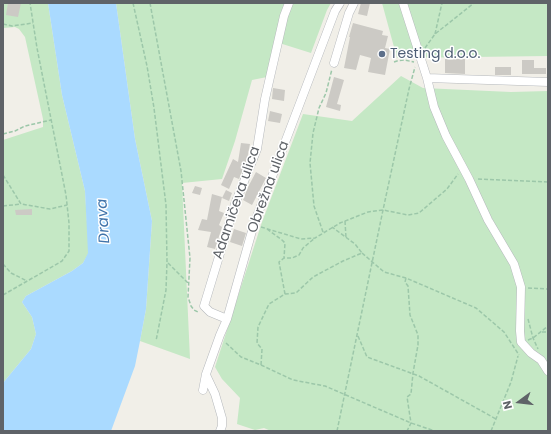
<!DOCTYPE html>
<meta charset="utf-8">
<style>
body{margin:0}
#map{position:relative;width:551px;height:434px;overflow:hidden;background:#f1efe8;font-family:Poppins,sans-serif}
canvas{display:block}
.frame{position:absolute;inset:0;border:4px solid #5f6368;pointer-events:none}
.north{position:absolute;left:499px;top:382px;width:40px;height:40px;-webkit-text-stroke:3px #fff;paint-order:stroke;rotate:255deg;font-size:11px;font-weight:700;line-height:16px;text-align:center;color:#5f6368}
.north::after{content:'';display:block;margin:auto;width:14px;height:18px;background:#5f6368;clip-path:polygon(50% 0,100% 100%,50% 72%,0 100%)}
</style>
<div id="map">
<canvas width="551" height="434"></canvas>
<div class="frame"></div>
<div class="north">N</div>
</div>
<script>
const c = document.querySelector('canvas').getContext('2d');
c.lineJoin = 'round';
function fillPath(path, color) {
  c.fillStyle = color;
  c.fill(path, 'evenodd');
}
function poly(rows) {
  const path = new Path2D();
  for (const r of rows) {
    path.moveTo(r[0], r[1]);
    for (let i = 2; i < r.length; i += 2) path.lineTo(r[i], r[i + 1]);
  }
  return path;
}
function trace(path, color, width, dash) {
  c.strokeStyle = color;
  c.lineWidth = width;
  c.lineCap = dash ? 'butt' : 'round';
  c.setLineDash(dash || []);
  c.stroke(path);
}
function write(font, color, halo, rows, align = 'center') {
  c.font = font + ' Poppins,sans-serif';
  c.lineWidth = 3;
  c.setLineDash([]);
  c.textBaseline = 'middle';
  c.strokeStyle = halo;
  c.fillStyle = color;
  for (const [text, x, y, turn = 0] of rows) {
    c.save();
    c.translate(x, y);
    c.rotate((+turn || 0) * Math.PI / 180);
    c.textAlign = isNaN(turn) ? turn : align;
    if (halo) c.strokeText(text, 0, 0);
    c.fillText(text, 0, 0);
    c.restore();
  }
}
const green = poly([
 [3,3,48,3,62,95,85,191,89,253,83,263,72,271,26,296,22,302,32,317,36,334,31,349,3,383,3,140,43,127,43,119,25,37,19,29,15,27,3,28],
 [116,3,331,3,327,10,311,53,276,42,267,77,252,80,235,141,222,179,182,183,190,359,140,341,146,309,152,221,135,139],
 [382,3,548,3,548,56,397,58],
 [401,76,423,88,511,92,548,91,548,431,271,431,264,428,255,430,237,424,240,398,222,379,215,367,262,222,303,114,352,121]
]);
const water = poly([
 [48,3,116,3,135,139,152,221,146,309,140,341,135,366,111,431,3,431,3,383,31,349,36,334,32,317,22,302,26,296,72,271,83,263,88,253,85,191,62,95]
]);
const building = poly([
 [8,3,21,3,18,17,6,15],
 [361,3,370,3,367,16,358,14],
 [353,23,383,31,382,35,388,36,385,48,390,49,385,75,368,72,371,58,360,55,356,70,344,68,350,37,349,37],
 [445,59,465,59,465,74,445,73],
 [522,60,534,60,534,68,546,68,546,74,522,74],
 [495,67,511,67,511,75,495,75],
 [334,77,344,80,337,104,341,105,340,111,326,107],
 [273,88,285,90,284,101,272,99],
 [270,111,282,114,280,123,268,121],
 [241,143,250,144,247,159,239,179,234,177,229,189,221,185,233,159,238,162],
 [256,172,266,178,252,205,243,200,248,187],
 [195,186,202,188,200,195,192,193],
 [226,190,232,193,229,201,222,198],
 [212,194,222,197,219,211,224,213,219,225,222,227,215,249,207,247,211,232,198,230,202,219,207,220],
 [32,209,32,215,16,215,15,210],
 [234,229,246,233,242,246,230,242]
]);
const path = poly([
 [133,3,147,66,154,108,166,205,167,262,166,290,156,341],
 [150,3,181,171,190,258,188,297,191,306,194,310,198,312],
 [3,24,12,26,33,23],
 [435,34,442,3],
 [425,48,435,34,474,3],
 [394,62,397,61,404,60,414,62],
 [3,134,15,131,25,126,51,120],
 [3,175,21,204,50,209,67,205],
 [478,179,548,182],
 [3,206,21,204],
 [345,221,346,238],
 [261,227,301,239,315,238,340,223,368,212,383,210,408,215,419,213,447,189,458,174],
 [267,229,282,240,285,243,284,258],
 [323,232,314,206,310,163,313,133,319,108,326,93,332,69],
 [362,253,384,272,406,278,476,308,504,332,519,355],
 [168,263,189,284],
 [3,264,11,273,27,281],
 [406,278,405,282,408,286,410,315,418,335,418,345,413,373,411,394,407,397,411,423,407,431],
 [528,288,548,289],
 [285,294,279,262,284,258,292,258,299,255,303,248,315,238],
 [3,295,62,261,69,251,69,223,66,195,37,48,30,3],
 [528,319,533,338,538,349],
 [542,332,548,332],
 [358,336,367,357,419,376,496,419],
 [528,340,533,338,548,326],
 [226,343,241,357,261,365,293,380,325,386,411,423,435,431],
 [261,365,262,349,257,343,258,327,269,304,285,294,296,293,313,277,343,261,362,253,355,244,332,227],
 [337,431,383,210,409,89,415,67],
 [491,431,511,382,518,356]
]);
const street = poly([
 [403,3,427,78,434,107,446,136,469,179,488,220,514,264,521,287,520,331,521,342,531,353,541,360,548,371],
 [334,63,349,13,354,3],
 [427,78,548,82],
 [227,319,210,312,204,306,235,204,257,149,265,99,284,16,289,3],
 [206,375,215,394,222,418,222,426,220,431],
 [203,390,206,374,220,335,227,319,254,224,335,11,340,3]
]);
const markers = [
 [382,54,4,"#5c6f8a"]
];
const serviceNames = [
 ["Testing d.o.o.",390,54]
];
const streetNames = [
 ["Obrežna ulica",269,187,-70],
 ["Adamičeva ulica",237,203,-71]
];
const waterNames = [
 ["Drava",104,221,-94]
];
fillPath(green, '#c5e8c5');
fillPath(water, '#aadaff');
fillPath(building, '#cccac5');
trace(street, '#b5b8bc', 9);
trace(path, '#9cc7a9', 1.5, [4, 2]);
trace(street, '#fff', 8);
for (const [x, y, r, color] of markers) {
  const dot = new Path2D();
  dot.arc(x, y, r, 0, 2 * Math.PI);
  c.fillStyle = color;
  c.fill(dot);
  trace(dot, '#fff', 1.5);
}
write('14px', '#4e5e75', '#fff', serviceNames, 'left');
write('14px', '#5f6368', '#fff', streetNames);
write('italic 15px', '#4174aa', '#fff', waterNames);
</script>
